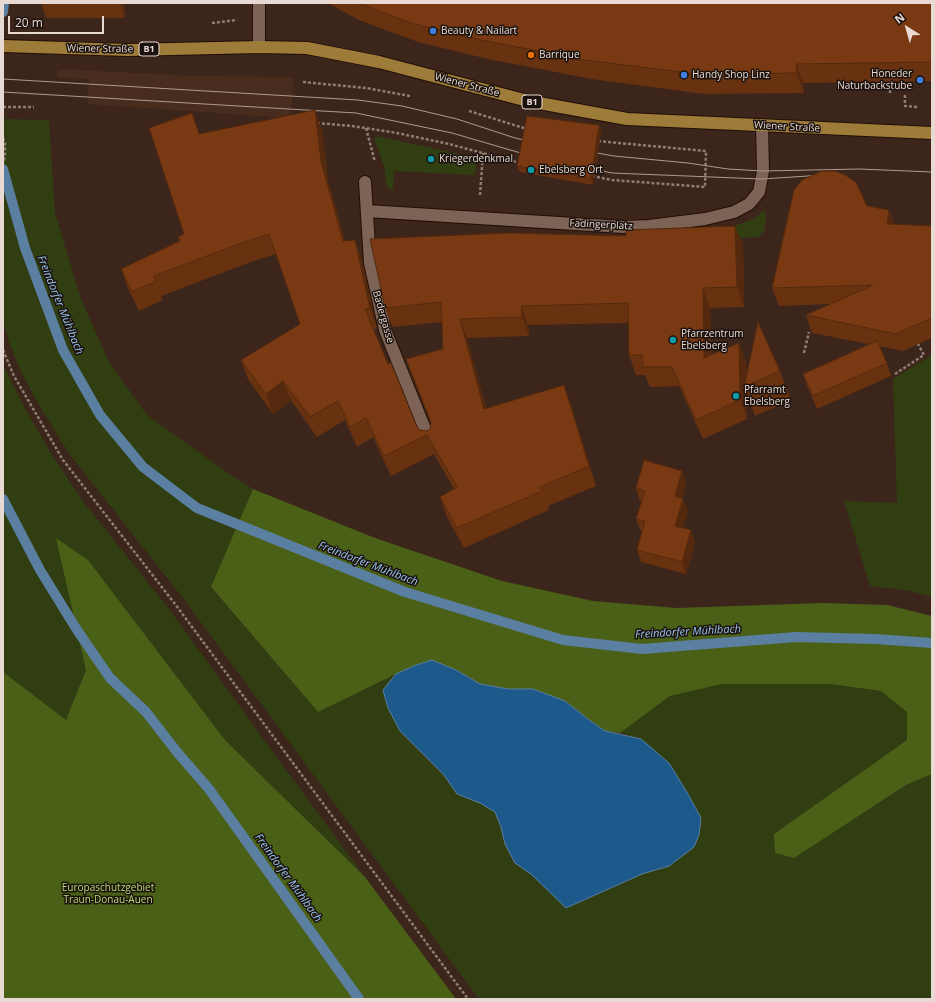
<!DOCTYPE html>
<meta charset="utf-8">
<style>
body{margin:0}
#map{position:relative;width:935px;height:1002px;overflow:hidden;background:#3c261b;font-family:"Open Sans",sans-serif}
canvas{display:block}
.frame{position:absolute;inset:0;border:4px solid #e8d9d2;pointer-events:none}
.north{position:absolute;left:887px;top:8px;width:40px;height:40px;-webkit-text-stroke:3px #1b120d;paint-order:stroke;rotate:323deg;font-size:11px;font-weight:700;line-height:16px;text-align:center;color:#e8d9d2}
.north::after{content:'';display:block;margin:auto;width:14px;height:18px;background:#e8d9d2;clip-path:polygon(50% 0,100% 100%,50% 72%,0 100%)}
.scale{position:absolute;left:8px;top:16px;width:96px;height:18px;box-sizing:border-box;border:2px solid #e8d9d2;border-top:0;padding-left:5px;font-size:12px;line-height:14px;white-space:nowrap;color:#e8d9d2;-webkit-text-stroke:3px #1b120d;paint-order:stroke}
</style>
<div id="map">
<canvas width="935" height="1002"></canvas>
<div class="frame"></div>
<div class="north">N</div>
<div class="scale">20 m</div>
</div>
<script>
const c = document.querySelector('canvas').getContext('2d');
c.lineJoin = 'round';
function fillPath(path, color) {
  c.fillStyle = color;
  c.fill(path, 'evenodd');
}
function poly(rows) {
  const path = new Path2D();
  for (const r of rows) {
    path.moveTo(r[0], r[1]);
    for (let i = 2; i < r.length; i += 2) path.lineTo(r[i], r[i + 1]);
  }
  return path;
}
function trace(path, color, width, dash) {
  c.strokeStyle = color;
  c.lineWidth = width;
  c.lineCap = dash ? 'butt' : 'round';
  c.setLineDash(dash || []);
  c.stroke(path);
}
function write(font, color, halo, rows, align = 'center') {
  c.font = font + ' "Open Sans",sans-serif';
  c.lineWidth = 3;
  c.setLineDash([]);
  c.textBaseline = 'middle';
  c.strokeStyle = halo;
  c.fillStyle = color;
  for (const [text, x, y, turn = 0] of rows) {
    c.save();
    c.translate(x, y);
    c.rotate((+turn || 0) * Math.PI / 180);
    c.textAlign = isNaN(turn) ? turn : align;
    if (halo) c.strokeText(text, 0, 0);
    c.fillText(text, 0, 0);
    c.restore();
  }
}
const built = poly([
 [58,69,195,76,294,77,290,118,87,104,89,79,57,77]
]);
const green = poly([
 [3,119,49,120,55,213,81,299,109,362,147,415,228,473,253,489,211,588,318,712,396,674,383,690,421,753,444,775,457,794,480,803,495,812,501,827,505,844,515,863,532,875,548,891,581,902,642,874,669,866,701,818,688,794,669,763,641,739,620,733,670,696,722,684,830,684,881,691,907,712,907,740,774,834,855,818,906,785,932,774,932,999,479,999,183,598,71,456,43,412,21,372,9,342,3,321],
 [377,136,477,158,475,175,394,171,393,190,388,188,386,182,384,166,374,138],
 [765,210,766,221,764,231,758,237,647,243,724,230,753,219],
 [932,355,932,597,906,590,870,586,844,501,897,503,893,379],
 [3,364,21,401,49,450,85,504,169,609,267,744,365,877,225,740,88,560,86,670,81,681,3,999]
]);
const forest = poly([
 [253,489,375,538,502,581,593,601,677,608,822,603,887,605,932,616,932,774,906,785,794,858,775,853,774,834,907,740,907,712,881,691,830,684,722,684,670,696,620,733,605,731,588,719,565,701,533,689,508,689,480,684,456,670,432,660,416,665,396,674,318,712,211,587],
 [56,538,88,560,225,740,365,877,456,999,3,999,3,672,66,720,86,670]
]);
const water = poly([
 [432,660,456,670,480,684,508,689,533,689,565,701,588,719,605,731,641,739,669,763,688,794,701,818,699,835,694,847,669,866,642,874,566,908,532,875,515,863,505,844,501,827,495,812,480,803,457,794,444,775,400,731,388,708,383,690,396,674,416,665,432,660]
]);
const stream = poly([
 [3,12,4,3],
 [3,169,25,248,63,350,100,415,143,467,197,508,405,592,563,640,642,649,796,637,875,639,932,643],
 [3,499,40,570,77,630,110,678,146,712,177,752,209,789,359,999]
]);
const path = poly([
 [212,23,237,20],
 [890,80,890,95],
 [303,82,366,88,410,96],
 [905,95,905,106,918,107],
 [3,107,34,107],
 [469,111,527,129],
 [317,123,352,126,397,133,449,144,520,163],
 [366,128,375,162],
 [3,138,5,143,5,156,3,164],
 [592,176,612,180,705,187,706,151,597,141],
 [480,195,483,153],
 [3,350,14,376,63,460,175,604,468,999],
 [804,353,809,332],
 [895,374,924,355,917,342]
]);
const minor = poly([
 [259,3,259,47],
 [365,182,370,263,385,330,431,444],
 [367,211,623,227,649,226,705,219,734,212,749,204,759,192,763,171,762,125]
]);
const primary = poly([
 [3,46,128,50,259,47,307,48,379,62,528,101,627,119,932,133]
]);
const tram = poly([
 [3,79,358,100,402,106,457,119,515,138,533,142],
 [3,92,356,113,452,133,531,156],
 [586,151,614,156,688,163,728,169,763,171,859,169,932,172],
 [584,167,612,173,762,179,823,175]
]);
const wall = poly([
 [41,3,125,3,125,18,46,18],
 [328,3,932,3,932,81,803,83,804,93,704,94,592,79,488,59,418,42,359,20],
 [599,125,601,132,593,185,520,172,517,166],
 [322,130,328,180,345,241,362,260,377,329,373,329,388,364,417,427,420,430,427,431,430,429,431,423,406,359,443,349,442,322,392,327,385,308,626,236,735,226,743,246,744,307,710,308,711,355,739,343,746,362,746,378,780,371,791,400,755,416,747,393,747,419,703,439,679,386,650,387,645,375,636,375,629,355,628,323,528,325,529,336,467,338,486,408,571,405,596,486,548,506,549,510,464,548,447,517,440,497,454,489,434,454,391,476,373,437,357,447,345,420,317,437,291,400,273,414,248,379,241,360,300,324,276,254,248,263,161,296,163,300,139,311,128,288,121,269,179,241,178,237,184,234,200,134],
 [867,206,889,210,894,225,932,226,932,338,903,351,879,346,887,363,891,376,817,409,807,386,803,374,869,344,812,333,806,315,831,304,779,306,772,288],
 [682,471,686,483,682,499,688,511,683,528,691,530,695,543,686,574,641,562,637,550,642,531,641,531,636,519,642,501,640,501,636,488]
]);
const shadedWall = poly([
 [120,3,125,3,125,18],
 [796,64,803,83,804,93,797,73],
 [315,110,322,130,328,180,350,260,343,241,321,161],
 [599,125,601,132,593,185,591,178],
 [889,210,895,227,887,224],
 [735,226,743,246,744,307,737,287],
 [355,240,362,260,377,329,370,309],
 [703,288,710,308,712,378,704,358],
 [521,306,528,325,529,336,522,317],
 [460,319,467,338,491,429,484,409],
 [739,343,746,362,747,386,744,387,747,393,747,419,740,400],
 [283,381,291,400,273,414,266,394],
 [564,385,571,405,596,486,589,466],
 [682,471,686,483,679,509,675,496],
 [683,499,688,511,680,539,675,526],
 [691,530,695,543,686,574,682,562]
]);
const building = poly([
 [358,3,932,3,932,62,796,64,797,73,697,74,585,60,481,40,411,23,358,3],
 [315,110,321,161,343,241,355,240,370,309,365,309,388,364,391,363,417,427,420,430,427,431,430,429,431,422,406,359,443,349,441,302,385,308,370,239,508,233,626,236,626,230,735,226,737,287,703,288,704,358,739,343,740,400,696,420,672,367,643,367,642,355,629,355,628,303,521,306,522,317,460,319,484,409,564,385,589,466,540,487,542,491,457,528,440,497,457,487,427,435,384,456,366,418,350,427,338,401,310,417,283,381,266,394,241,360,300,324,269,234,241,243,154,276,156,281,132,292,121,269,180,241,178,237,184,234,149,128,192,113,199,134,315,110],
 [527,116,599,125,591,178,517,166,527,116],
 [822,171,835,171,845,175,856,182,867,206,889,210,887,224,932,226,932,318,896,334,806,315,873,285,772,288,794,190,802,180,822,171],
 [758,322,780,371,744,387,758,322],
 [877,341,887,363,813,396,803,374,877,341],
 [644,460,682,471,675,496,683,499,675,526,691,530,682,562,637,550,645,521,636,519,645,491,636,488,644,460]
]);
const markers = [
 [433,31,4,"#3f7fe0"],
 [531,55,4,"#e8710a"],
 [684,75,4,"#3f7fe0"],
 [920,80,4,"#3f7fe0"],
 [431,159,4,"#0f9aa8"],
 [531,170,4,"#0f9aa8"],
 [673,340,4,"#0f9aa8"],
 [736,396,4,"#0f9aa8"]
];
const shields = [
 [149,49,20],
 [532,102,20]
];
const shieldNames = [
 ["B1",149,49],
 ["B1",532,102]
];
const poiNames = [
 ["Beauty & Nailart",441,31],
 ["Barrique",539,55],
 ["Honeder",912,74,"right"],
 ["Naturbackstube",912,86,"right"],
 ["Handy Shop Linz",692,75],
 ["Kriegerdenkmal",439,159],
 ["Ebelsberg Ort",539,170],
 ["Pfarrzentrum",681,334],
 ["Ebelsberg",681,346],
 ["Pfarramt",744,390],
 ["Ebelsberg",744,402]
];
const streetNames = [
 ["Wiener Straße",100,49,1],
 ["Wiener Straße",467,85,15],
 ["Wiener Straße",787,127,3],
 ["Fadingerplatz",601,225,3],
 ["Badergasse",383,317,74]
];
const parkNames = [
 ["Europaschutzgebiet",108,888],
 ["Traun-Donau-Auen",108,900]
];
const waterNames = [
 ["Freindorfer Mühlbach",60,305,68],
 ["Freindorfer Mühlbach",368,564,21],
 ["Freindorfer Mühlbach",688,632,-3],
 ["Freindorfer Mühlbach",288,878,54]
];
fillPath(built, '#482c1d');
fillPath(green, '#303e12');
fillPath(forest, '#4a6017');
fillPath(water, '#1e598b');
trace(water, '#5b7fa0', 1);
trace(stream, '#5b7fa0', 10);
trace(minor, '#220e05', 14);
trace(primary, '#220e05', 14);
trace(path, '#907d74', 2.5, [3, 2]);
trace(minor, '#7c6356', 12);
trace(primary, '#9d7c3a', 12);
trace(tram, '#ac9b92', 1);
fillPath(wall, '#683210');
fillPath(shadedWall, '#55290d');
fillPath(building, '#793a13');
trace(building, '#55290d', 1);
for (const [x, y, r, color] of markers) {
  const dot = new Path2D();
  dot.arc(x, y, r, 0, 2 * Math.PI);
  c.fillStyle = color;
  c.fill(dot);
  trace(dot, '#1b120d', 1.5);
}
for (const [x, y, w] of shields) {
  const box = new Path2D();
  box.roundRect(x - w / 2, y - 7, w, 14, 3);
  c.fillStyle = '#1b120d';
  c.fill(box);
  trace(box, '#e8d9d2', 1);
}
write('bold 9px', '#e8d9d2', null, shieldNames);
write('10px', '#e8d9d2', '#1b120d', poiNames, 'left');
write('10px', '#e8d9d2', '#1b120d', streetNames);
write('10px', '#b9db79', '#1b120d', parkNames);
write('italic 11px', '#98c5f1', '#1b120d', waterNames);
</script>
